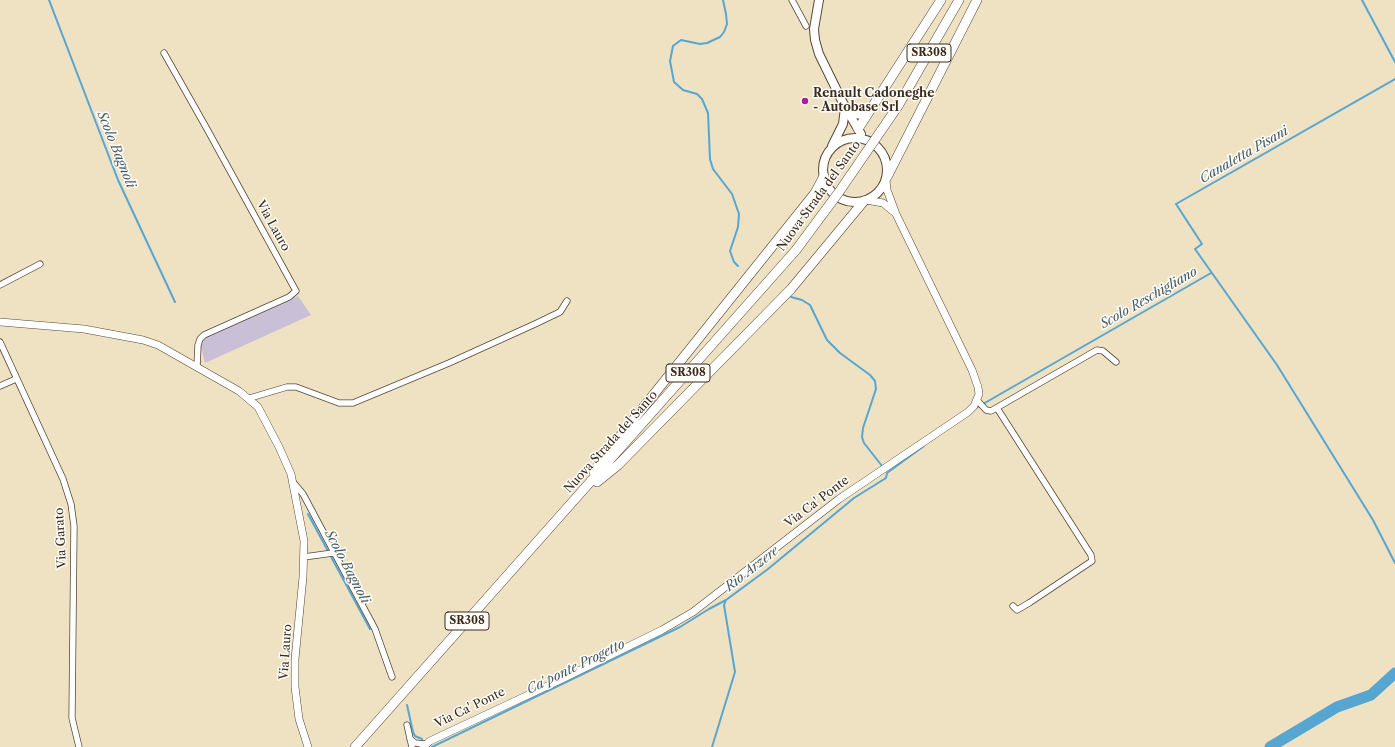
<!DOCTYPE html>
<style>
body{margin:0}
canvas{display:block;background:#eee2c3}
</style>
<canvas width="1395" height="747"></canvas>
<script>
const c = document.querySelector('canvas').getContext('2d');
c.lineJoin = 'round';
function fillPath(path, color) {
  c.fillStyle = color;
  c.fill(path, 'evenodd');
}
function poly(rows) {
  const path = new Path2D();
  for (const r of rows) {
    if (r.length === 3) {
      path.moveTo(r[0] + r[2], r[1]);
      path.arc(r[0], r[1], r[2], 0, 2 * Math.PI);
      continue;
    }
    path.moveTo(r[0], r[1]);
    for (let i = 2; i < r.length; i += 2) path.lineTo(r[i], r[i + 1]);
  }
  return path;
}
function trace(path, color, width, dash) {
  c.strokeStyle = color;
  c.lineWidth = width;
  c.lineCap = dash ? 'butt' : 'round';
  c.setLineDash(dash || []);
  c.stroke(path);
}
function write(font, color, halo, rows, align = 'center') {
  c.font = font + ' "Libre Caslon Text",serif';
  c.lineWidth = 3;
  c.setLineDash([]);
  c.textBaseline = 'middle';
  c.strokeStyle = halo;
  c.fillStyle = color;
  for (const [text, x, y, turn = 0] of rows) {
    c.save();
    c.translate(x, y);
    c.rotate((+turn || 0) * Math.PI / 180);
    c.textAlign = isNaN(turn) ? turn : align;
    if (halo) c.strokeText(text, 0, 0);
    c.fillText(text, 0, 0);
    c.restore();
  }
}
const industrial = poly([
 [298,296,311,315,205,363,200,344,204,338]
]);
const stream = poly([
 [49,0,118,180,175,302],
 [723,0,726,14,727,24,724,32,720,37,707,43,700,44,681,40,673,46,670,61,674,82,683,90,697,94,702,99,708,113,710,159,713,169,732,194,739,214,738,227,730,251,734,262,738,266],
 [1362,0,1395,62],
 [1395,79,1176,204,1202,244,1195,249,1277,365,1373,520,1395,563],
 [791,297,802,300,810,305,827,340,840,353,870,375,875,381,876,389,863,428,862,437,864,443,882,466],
 [976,408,1211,273],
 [308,514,370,629],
 [407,705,413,732,415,736,422,739],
 [432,747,680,627,709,609,726,600],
 [712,747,735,672,724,605,726,600,768,569,854,498,886,478,887,473,924,446]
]);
const river = poly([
 [1270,747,1337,707,1371,695,1395,673]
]);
const minor = poly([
 [792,0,806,26],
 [164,53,207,129,296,291,289,297,204,335,200,339,198,345,197,367],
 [0,285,40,264],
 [0,342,63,479,71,504,74,526,72,718,79,747],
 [0,386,16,379],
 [250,398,287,387,296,387,339,403,353,403,449,363,535,324,560,312,567,301],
 [977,400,986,410,991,411,1097,350,1103,351,1116,362],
 [997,408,1091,555,1092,561,1029,603,1017,610,1013,606],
 [293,482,303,494,375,629,392,677],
 [304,557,333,553],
 [407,725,412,747],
 [410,739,415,743,426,744]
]);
const tertiary = poly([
 [866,200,883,203,894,212],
 [0,322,84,329,143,340,158,345,239,391,258,407,279,447,291,474,304,541,303,577,295,659,295,687,299,719,308,747],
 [423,747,430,741,560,680,662,630,693,612,839,499,968,412,974,406,979,394,978,387,972,370,896,214,887,190,886,180]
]);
const secondary = poly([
 [819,0,814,29,815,40,819,54,845,107,861,134],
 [855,170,32],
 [832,146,843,124,845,108]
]);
const trunk = poly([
 [898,106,959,0],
 [845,107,858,114,871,109],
 [858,129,941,0],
 [887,177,977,0],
 [594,472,606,454,815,193,824,176],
 [597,482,618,465,791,289,864,201],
 [355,747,796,250]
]);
const trunkBridge = poly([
 [796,250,839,192,898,106]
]);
const markers = [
 [805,101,4,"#b5179e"]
];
const shields = [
 [929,53,44],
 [688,373,44],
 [467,621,44]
];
const shieldNames = [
 ["SR308",929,53],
 ["SR308",688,373],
 ["SR308",467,621]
];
const poiNames = [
 ["Renault Cadoneghe",813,94],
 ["- Autobase Srl",813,108]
];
const streetNames = [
 ["Nuova Strada del Santo",819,196,-54],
 ["Via Lauro",273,226,61],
 ["Nuova Strada del Santo",611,442,-48],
 ["Via Ca' Ponte",817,502,-37],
 ["Via Garato",61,538,-93],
 ["Via Lauro",286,652,-86],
 ["Via Ca' Ponte",470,708,-26]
];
const waterNames = [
 ["Scolo Bagnoli",116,150,68],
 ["Canaletta Pisani",1244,155,-30],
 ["Scolo Reschigliano",1149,298,-30],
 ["Scolo Bagnoli",347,567,62],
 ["Rio Arzere",752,569,-38],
 ["Ca' ponte Progetto",576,667,-26]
];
fillPath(industrial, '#c9bfd7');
trace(stream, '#57a6d1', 2);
trace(river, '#57a6d1', 11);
trace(minor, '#564637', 7);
trace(tertiary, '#564637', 8);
trace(secondary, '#564637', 10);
trace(trunk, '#564637', 10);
trace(minor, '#fff', 5.5);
trace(tertiary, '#fff', 7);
trace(secondary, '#fff', 8);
trace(trunk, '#fff', 9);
trace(trunkBridge, '#564637', 10, []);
trace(trunkBridge, '#fff', 9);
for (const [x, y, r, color] of markers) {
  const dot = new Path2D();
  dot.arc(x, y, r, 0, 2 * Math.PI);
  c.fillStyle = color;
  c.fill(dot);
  trace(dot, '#fdfcf7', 1.5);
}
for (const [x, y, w] of shields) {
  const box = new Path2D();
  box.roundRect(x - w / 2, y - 9, w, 18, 3);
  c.fillStyle = '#fdfcf7';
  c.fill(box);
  trace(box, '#3b2a1e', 1);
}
write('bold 11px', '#3b2a1e', null, shieldNames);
write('bold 12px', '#3b2a1e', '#fdfcf7', poiNames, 'left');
write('12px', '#3b2a1e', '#fdfcf7', streetNames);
write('italic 13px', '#465c66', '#fdfcf7', waterNames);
</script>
